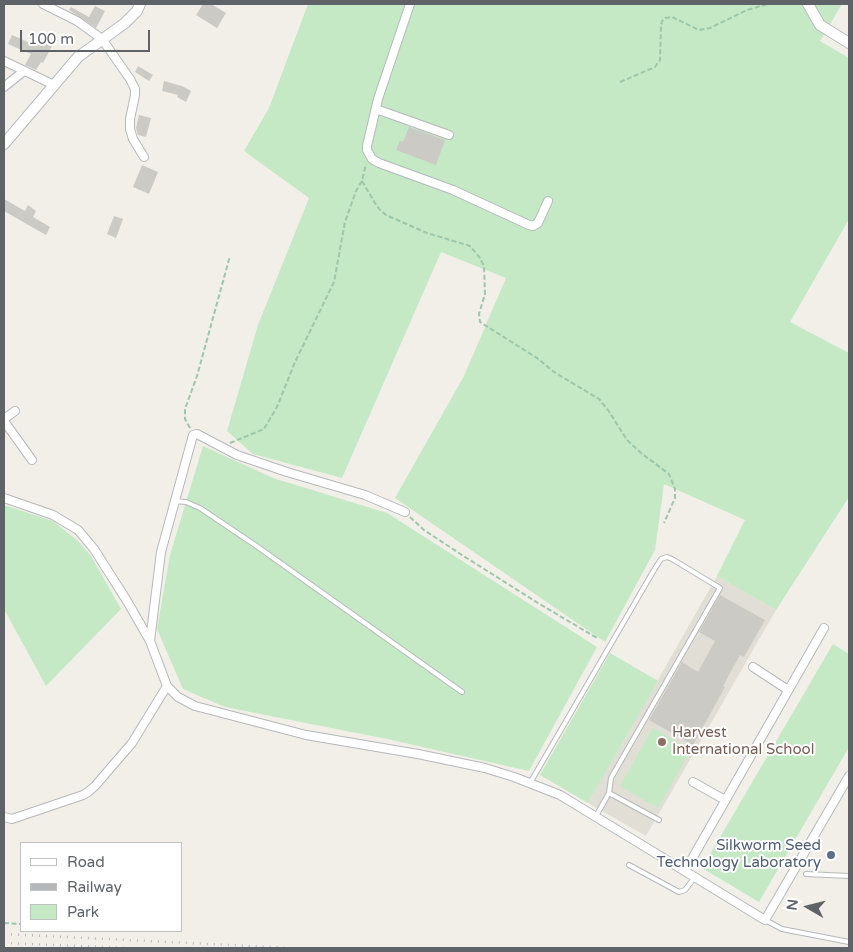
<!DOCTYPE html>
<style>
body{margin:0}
#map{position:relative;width:853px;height:952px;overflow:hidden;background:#f1efe8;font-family:"Varela Round",sans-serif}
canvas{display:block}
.frame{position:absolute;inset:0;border:5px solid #5f6368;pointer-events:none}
.legend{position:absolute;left:20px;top:842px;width:162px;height:90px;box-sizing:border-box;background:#fff;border:1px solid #bfc1c3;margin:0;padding:6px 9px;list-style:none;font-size:15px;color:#5f6368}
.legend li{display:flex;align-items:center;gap:10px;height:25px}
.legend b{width:25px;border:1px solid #bfc1c3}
.north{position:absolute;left:783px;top:882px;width:50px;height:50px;-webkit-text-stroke:4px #fff;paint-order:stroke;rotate:278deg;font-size:14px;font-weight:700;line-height:20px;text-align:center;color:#5f6368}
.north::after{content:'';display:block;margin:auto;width:18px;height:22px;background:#5f6368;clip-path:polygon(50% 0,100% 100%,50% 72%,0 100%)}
.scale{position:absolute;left:20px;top:30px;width:130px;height:22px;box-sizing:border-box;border:2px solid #5f6368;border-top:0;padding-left:6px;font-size:15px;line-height:18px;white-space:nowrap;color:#5f6368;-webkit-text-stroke:4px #fff;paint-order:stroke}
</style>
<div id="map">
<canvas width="853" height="952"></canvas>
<div class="frame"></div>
<ul class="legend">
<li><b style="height:6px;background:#fff"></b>Road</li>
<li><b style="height:6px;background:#b6b7b8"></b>Railway</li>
<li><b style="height:14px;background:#c5e8c5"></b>Park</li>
</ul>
<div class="north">N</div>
<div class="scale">100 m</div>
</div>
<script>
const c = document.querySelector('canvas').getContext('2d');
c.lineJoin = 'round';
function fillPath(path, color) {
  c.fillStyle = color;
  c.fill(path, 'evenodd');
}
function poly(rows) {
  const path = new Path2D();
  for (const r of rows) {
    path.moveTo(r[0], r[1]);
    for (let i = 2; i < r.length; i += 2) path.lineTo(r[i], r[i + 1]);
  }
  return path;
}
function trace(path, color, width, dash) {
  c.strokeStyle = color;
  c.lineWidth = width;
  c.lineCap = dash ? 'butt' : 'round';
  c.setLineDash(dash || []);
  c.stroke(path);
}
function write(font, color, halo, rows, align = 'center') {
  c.font = font + ' "Varela Round",sans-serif';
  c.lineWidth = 4;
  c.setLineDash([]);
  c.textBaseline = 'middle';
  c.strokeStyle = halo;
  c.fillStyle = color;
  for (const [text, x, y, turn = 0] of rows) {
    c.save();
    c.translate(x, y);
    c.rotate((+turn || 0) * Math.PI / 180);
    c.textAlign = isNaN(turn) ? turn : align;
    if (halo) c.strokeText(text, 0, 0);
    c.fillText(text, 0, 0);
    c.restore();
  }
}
const education = poly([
 [717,576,776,610,646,836,588,803]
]);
const green = poly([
 [308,4,842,4,820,41,849,58,849,219,790,322,849,353,849,497,776,610,717,576,745,520,664,484,655,550,605,642,395,498,464,376,506,278,441,252,342,478,253,454,227,431,258,325,309,198,244,151,269,108],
 [203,446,273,478,387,513,597,647,529,771,387,739,225,707,183,689,157,629,170,555],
 [4,505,53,521,78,541,91,556,121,609,46,686,4,609],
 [833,644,849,654,849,747,759,902,702,868],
 [610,653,658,681,588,803,540,775],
 [653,728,691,750,658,808,620,786]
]);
const building = poly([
 [203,4,211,4,226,13,217,28,196,15],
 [95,6,105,11,96,28,69,10,71,7,89,17],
 [12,35,37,46,41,40,52,46,43,63,41,62,36,70,25,65,31,54,8,44],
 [138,66,153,75,149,81,135,72],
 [164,81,182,86,191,91,186,102,177,97,178,95,162,91],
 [139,115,151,118,146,137,138,135,136,128],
 [409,127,445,140,436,165,396,150,400,141,403,142],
 [142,165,158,172,149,194,133,187],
 [4,199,25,211,28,205,36,211,33,217,50,227,46,235,4,211],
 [114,216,123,219,116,238,107,234],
 [720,595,765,620,744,657,740,655,723,686,725,687,693,745,649,720,682,662,698,672,715,641,699,632]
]);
const path = poly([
 [620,82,655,67,660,60,661,27,662,21,665,18,672,17,699,30,710,28,747,10,768,4],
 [362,181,375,203,380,210,386,215,427,233,470,246,480,258,484,266,485,294,479,314,480,322,537,358,554,372,599,399,608,410,627,440,641,453,669,474,675,489,675,498,664,523],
 [190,428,185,419,185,409,197,376,230,256],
 [230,443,264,429,277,407,295,362,334,282,345,222,356,191,362,181,366,164],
 [410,517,424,530,462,555,538,603,597,638],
 [4,923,21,924]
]);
const lane = poly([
 [174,501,186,502,200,508,255,545,462,692],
 [530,783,654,570,661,559,667,557,672,559,720,588,611,778,609,793,596,816],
 [609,793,659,820],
 [629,865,679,892,685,890,695,877],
 [806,874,849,876],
 [765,920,782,929,849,942]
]);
const street = poly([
 [43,4,77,21,102,39,130,79,135,89,135,95,130,119,130,129,133,139,144,157],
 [410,4,378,99,367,146,367,150,372,159,379,163,453,190,529,225,533,226,538,223,548,201],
 [4,61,54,85],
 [4,87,24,71],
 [376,109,449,135],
 [4,419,15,411],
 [4,421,32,460],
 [4,498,53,515,78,530,94,549,127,601,150,641,167,686,178,697,195,706,306,735,418,754,485,768,514,777,560,795,765,920,849,776],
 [150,641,161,552,193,435,197,434,237,455,287,472,365,495,405,512],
 [753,667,788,690],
 [693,782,725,800],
 [4,817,12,819,18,817,83,795,88,792,95,786,132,743,167,686],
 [685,871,824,628]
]);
const secondary = poly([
 [808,4,820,25,849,43],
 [4,144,78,57,125,23,137,11,140,4]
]);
const rail = poly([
 [4,934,291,948],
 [4,943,128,948]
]);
const markers = [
 [662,742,5,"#8d6e63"],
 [831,855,5,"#5c6f8a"]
];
const educationNames = [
 ["Harvest",672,733],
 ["International School",672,750]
];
const serviceNames = [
 ["Silkworm Seed",821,846],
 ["Technology Laboratory",821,863]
];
fillPath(education, '#e1ded6');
fillPath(green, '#c5e8c5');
fillPath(building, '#cccac5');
trace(lane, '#b5b8bc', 6);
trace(street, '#b5b8bc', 10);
trace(secondary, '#b6babf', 12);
trace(path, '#9cc7a9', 2, [5, 2.5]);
trace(lane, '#fff', 4);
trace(street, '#fff', 8);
trace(secondary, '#fff', 10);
trace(rail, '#b6b7b8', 2.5, [1, 6]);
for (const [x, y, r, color] of markers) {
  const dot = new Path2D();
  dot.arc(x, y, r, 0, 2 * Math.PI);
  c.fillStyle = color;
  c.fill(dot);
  trace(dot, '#fff', 2);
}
write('15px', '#785e54', '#fff', educationNames, 'left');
write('15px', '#4e5e75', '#fff', serviceNames, 'right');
</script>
